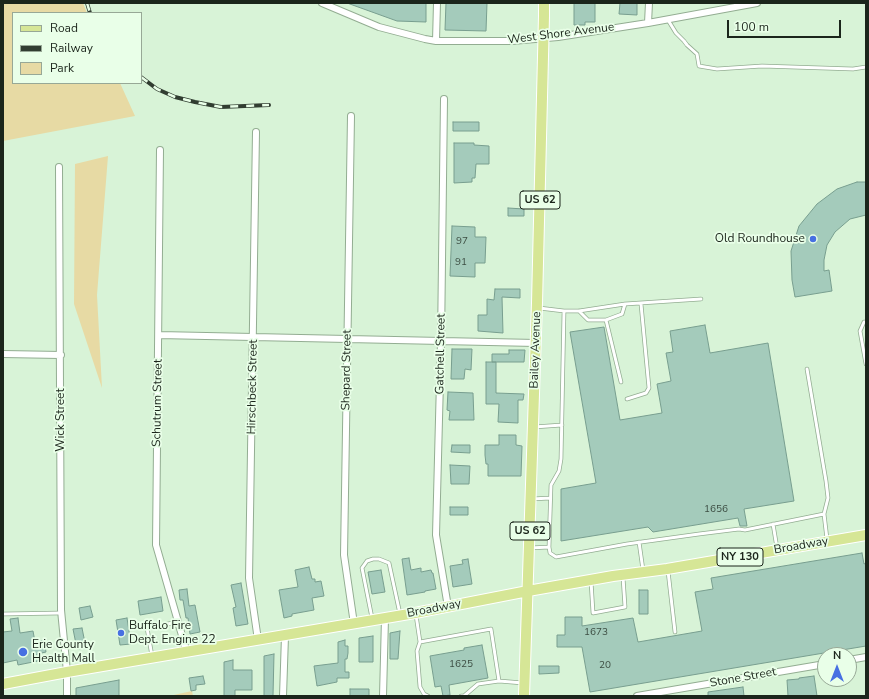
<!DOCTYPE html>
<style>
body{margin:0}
#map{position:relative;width:869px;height:699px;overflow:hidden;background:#d8f3d7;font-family:"Nunito Sans",sans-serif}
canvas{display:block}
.frame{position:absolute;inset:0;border:4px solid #1b251b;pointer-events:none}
.legend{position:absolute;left:12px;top:12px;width:130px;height:72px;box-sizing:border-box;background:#e9ffe8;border:1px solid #97a896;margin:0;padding:5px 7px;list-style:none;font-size:12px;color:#1b251b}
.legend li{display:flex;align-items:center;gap:8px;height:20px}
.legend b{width:20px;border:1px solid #97a896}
.north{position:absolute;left:817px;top:647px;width:40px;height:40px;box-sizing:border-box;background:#e9ffe8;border:1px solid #97a896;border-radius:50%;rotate:0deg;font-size:11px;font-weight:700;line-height:16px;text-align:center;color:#1b251b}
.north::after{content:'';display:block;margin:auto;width:14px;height:18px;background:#4770e2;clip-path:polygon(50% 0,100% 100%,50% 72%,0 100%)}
.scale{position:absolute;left:727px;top:20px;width:114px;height:18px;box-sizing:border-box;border:2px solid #1b251b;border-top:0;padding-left:5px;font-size:12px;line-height:14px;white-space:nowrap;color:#1b251b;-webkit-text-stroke:3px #e9ffe8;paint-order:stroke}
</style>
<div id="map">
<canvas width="869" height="699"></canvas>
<div class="frame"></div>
<ul class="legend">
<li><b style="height:5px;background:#d6e696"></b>Road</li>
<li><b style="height:5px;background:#313d31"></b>Railway</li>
<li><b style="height:11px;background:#e7daa4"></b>Park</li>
</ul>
<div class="north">N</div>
<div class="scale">100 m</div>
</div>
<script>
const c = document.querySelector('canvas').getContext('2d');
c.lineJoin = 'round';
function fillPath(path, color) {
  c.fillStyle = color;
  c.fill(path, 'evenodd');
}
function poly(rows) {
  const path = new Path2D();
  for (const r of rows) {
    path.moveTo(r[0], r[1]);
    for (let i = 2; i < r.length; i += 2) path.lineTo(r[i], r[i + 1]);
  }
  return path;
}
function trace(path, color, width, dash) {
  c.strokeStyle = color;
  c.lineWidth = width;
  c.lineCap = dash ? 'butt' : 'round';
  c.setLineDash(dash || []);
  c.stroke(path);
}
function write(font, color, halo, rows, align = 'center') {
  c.font = font + ' "Nunito Sans",sans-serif';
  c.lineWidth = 3.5;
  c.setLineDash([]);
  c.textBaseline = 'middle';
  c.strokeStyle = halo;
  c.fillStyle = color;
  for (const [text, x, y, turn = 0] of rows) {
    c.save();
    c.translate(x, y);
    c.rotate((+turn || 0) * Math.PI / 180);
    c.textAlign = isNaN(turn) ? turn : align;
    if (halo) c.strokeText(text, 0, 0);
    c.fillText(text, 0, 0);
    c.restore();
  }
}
const green = poly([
 [3,3,83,3,87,13,13,13,13,83,120,83,135,116,3,141],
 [108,156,97,295,102,388,74,304,75,164],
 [192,691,193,696,169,696]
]);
const building = poly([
 [347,3,426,3,426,22,397,21,347,3],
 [446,3,487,3,486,31,445,30,446,3],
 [574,3,595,3,595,22,585,22,585,25,574,25,574,3],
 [620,3,637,3,637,15,619,14,620,3],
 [453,122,479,122,479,131,453,131,453,122],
 [454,143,474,143,474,145,489,146,489,164,476,164,475,178,472,178,472,182,454,183,454,143],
 [857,182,866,182,866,215,850,219,835,232,827,245,824,260,824,271,829,270,832,291,795,297,792,280,791,251,799,226,817,204,837,189,857,182],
 [508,208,524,209,524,216,508,216,508,208],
 [452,226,475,227,475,237,486,237,485,263,475,263,475,277,450,276,452,226],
 [495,289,520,289,520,298,502,297,503,333,478,331,478,315,487,315,487,299,494,300,495,289],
 [705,325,710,353,768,343,794,501,744,509,747,526,740,526,738,518,653,532,648,527,561,541,561,489,596,483,570,332,604,327,620,420,662,413,657,384,671,381,666,353,673,352,670,331,705,325],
 [452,349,472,349,471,370,465,369,464,379,451,379,452,349],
 [509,350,525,350,524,362,492,362,492,354,509,354,509,350],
 [486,362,496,362,496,393,524,394,523,400,518,400,518,423,498,422,499,404,486,404,486,362],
 [448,392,473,393,474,420,449,420,450,411,447,410,448,392],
 [499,435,516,435,516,445,522,446,521,476,488,476,488,464,486,464,485,455,485,445,499,445,499,435],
 [452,445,470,445,470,453,451,452,452,445],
 [450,465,470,466,469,484,451,484,450,465],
 [450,507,468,507,468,515,450,515,450,507],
 [862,553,864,564,866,563,866,646,590,692,582,647,557,647,557,635,565,635,565,617,582,617,582,626,633,618,638,642,702,631,695,592,713,589,711,578,862,553],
 [409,558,411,570,421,568,421,572,431,570,432,573,433,573,436,589,425,591,425,592,407,595,402,559,409,558],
 [468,559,472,584,453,587,450,566,463,564,462,560,468,559],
 [309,567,312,579,315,579,315,582,321,581,324,596,312,598,314,610,292,614,292,616,284,618,279,590,298,587,295,570,309,567],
 [381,570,385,592,372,594,368,572,381,570],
 [241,583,248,624,236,626,233,608,236,607,231,585,241,583],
 [187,589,189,606,195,605,200,632,190,634,188,618,186,618,183,600,180,600,179,590,187,589],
 [639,590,648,590,648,614,639,614,639,590],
 [161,597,163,611,140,615,138,601,161,597],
 [90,606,93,617,81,620,79,608,90,606],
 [18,618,20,633,33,631,35,642,44,640,46,652,37,654,38,661,18,665,17,660,3,663,3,632,12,631,10,619,18,618],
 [127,618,131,644,120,645,116,620,127,618],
 [82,628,86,648,77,649,73,629,82,628],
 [400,631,398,659,390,659,390,633,400,631],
 [373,636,373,662,359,662,359,638,373,636],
 [345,640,345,646,348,646,348,653,347,659,345,659,345,672,349,672,349,678,337,678,337,682,317,686,314,666,338,663,338,642,345,640],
 [482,645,488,678,449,685,450,695,443,696,441,686,435,687,430,656,464,650,464,648,482,645],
 [274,654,273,696,264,696,264,656,274,654],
 [233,660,233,670,252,670,252,690,235,690,235,696,224,696,224,662,233,660],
 [539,666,559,666,559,673,539,674,539,666],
 [203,676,205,684,196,685,196,690,191,691,189,678,203,676],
 [814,676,817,696,788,696,787,680,799,679,799,678,814,676],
 [119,680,119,696,76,696,76,688,119,680],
 [743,687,744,696,708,696,708,692,743,687],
 [350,689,369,689,369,696,350,696,350,689]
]);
const lane = poly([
 [668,20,676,33,684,41,687,45,697,54,699,66,717,69,762,66,853,69,866,67],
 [539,308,564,311,561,459,559,471,551,485,549,547,550,553,556,557,627,544,699,534,739,529,745,530,824,514,827,539],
 [564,311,579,311,625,304,701,299],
 [579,311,588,320,606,320],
 [866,322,864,322,860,331,866,364],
 [807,369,826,481,828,498,824,514],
 [621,382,606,320,622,314,625,304],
 [627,399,646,393,649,388,641,304],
 [534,427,562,425],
 [532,499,550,498],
 [773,524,777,548],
 [639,542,643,570],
 [530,548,549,547],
 [668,571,675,632],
 [591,581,593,613,625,607,623,577],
 [3,614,61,613],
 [416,615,420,642,417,651,420,687,424,694,428,696],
 [372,618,362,568,367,561,373,559,379,559,389,563,400,614],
 [420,642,491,629,499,681],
 [152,656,147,628,178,622],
 [461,696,464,696,478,684,499,681,523,683]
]);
const street = poly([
 [322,3,379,27,425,39,436,41,512,41,558,37,648,23,757,3],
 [648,23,649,3],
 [436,41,437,3],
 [444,99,441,342,436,535,448,607],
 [351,116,344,555,354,624],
 [256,132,249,578,258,640],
 [160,150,156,545,187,653],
 [59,167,61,610,67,672,67,696],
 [159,335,536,343],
 [3,354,61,355],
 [849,660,866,657],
 [283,696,285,636],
 [383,696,385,618],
 [637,696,825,664]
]);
const primary = poly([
 [544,16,544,3],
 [3,684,67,672,415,613,528,591,613,576,667,569,866,535],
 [524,696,537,303,542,97]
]);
const rail = poly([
 [87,3,90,13],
 [141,77,157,89,175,97,195,102,221,107,269,105]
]);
const primaryBridge = poly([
 [542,97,544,16]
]);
const markers = [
 [813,239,4,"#4770e2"],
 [121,633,4,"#4770e2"],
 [23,652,5,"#4770e2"]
];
const numberNames = [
 ["97",462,242],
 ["91",461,263],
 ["1656",716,510],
 ["1673",596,633],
 ["1625",461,665],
 ["20",605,666]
];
const shields = [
 [540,200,40],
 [530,531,40],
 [740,557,46]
];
const shieldNames = [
 ["US 62",540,200],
 ["US 62",530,531],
 ["NY 130",740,557]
];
const streetNames = [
 ["West Shore Avenue",561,34,-7],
 ["Bailey Avenue",536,350,-88],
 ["Gatchell Street",441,354,-89],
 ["Shepard Street",347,370,-89],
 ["Hirschbeck Street",253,387,-89],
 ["Schutrum Street",158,403,-89],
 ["Wick Street",61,420,-90],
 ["Broadway",801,546,-10],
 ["Broadway",434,609,-11],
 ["Stone Street",743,678,-10]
];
const poiNames = [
 ["Old Roundhouse",805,239,"right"],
 ["Buffalo Fire",129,626],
 ["Dept. Engine 22",129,640],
 ["Erie County",32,645],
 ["Health Mall",32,659]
];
fillPath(green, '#e7daa4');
fillPath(building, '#a4cbbb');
trace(building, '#789e8f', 1);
trace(lane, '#93ad92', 4.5);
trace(street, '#93ad92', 8);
trace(primary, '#fff', 12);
trace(lane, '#fff', 3);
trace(street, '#fff', 6);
trace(primary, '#d6e696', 10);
trace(rail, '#313d31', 4);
trace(rail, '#e9ffe8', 2.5, [8]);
trace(primaryBridge, '#fff', 12, []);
trace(primaryBridge, '#d6e696', 10);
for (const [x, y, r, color] of markers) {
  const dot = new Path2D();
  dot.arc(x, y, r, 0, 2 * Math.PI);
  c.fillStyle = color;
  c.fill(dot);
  trace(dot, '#e9ffe8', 1.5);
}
write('10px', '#3d4e43', null, numberNames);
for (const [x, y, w] of shields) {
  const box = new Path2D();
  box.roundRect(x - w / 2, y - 9, w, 18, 3);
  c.fillStyle = '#e9ffe8';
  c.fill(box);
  trace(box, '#1b251b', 1);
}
write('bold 11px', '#1b251b', null, shieldNames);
write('12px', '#1b251b', '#e9ffe8', streetNames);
write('12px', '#1b251b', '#e9ffe8', poiNames, 'left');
</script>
